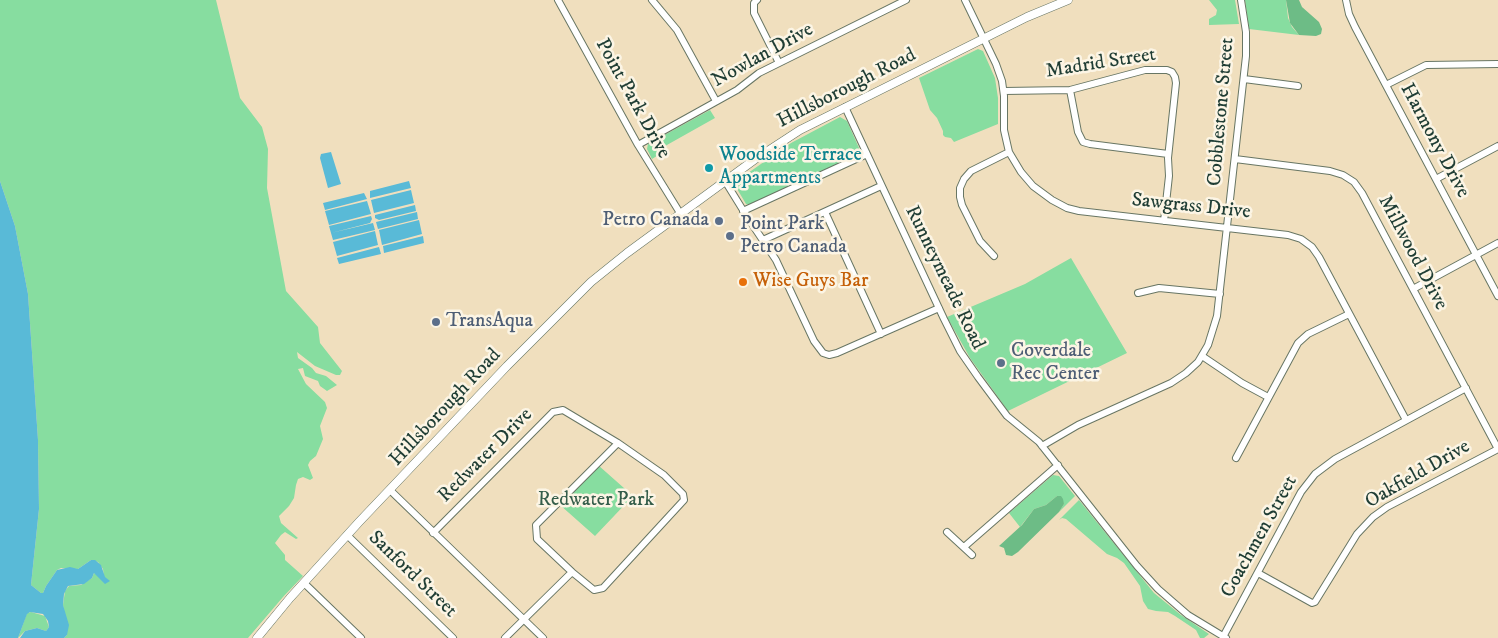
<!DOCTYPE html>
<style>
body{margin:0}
canvas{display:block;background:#f0dfbe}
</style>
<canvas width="1498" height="638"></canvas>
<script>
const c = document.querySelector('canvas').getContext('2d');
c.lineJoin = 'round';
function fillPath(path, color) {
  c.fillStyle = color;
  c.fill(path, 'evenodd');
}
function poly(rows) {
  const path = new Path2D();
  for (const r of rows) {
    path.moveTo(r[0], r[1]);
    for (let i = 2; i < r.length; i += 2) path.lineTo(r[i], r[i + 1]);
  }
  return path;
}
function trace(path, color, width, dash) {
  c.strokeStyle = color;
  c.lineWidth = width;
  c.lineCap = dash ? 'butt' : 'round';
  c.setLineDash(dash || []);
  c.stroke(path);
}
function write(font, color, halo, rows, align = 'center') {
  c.font = font + ' "IM FELL DW Pica",serif';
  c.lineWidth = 5;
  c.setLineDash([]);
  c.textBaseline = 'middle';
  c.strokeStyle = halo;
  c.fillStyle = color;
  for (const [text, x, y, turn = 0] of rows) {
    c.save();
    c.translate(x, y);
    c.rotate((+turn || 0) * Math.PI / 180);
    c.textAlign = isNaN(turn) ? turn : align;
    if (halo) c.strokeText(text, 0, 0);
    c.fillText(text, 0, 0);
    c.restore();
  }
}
const green = poly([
 [0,0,216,0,240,98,262,127,268,149,267,188,286,291,318,327,320,343,342,371,340,375,336,375,315,366,297,352,298,358,312,368,316,373,326,376,337,385,327,391,320,386,318,381,305,376,303,368,298,369,306,384,325,402,327,408,320,426,323,439,316,456,310,461,308,465,313,478,310,480,303,477,298,479,296,485,294,498,289,506,279,516,281,523,298,538,296,539,285,532,281,535,275,543,285,555,285,560,303,576,283,597,248,638,64,638,67,635,63,605,65,591,69,586,81,585,92,578,94,573,108,580,104,577,103,569,98,562,91,560,78,569,61,568,57,570,46,586,43,593,41,593,31,585,39,509,38,440,28,294,15,226,0,181],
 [1209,0,1235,0,1239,24,1209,25,1209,19,1216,15,1217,10],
 [1245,0,1286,0,1288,18,1292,27,1299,35,1249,29],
 [978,49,983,51,995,78,998,98,998,124,954,142,951,138,945,137,943,135,943,131,937,118,930,110,919,78],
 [710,110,715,118,658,150,660,154,652,159,647,149,648,144],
 [840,117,847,121,859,148,858,154,846,162,750,205,746,204,736,187,738,180,791,143],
 [1071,258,1127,353,1008,411,970,358,947,317,1025,284],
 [598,465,633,496,595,536,560,505],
 [1053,475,1059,476,1075,496,1059,512,1064,504,1059,496,1057,496,1046,505,1034,509,1020,527,1009,513],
 [1079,500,1154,593,1181,615,1209,634,1204,638,1200,638,1196,630,1175,616,1168,612,1156,611,1148,609,1143,601,1140,586,1124,563,1117,558,1107,554,1066,519,1062,518,1059,520],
 [31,612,45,616,49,627,46,631,37,628,25,631,18,638,27,613]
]);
const forest = poly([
 [1286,0,1299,0,1302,7,1319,22,1322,29,1321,34,1316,36,1299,35,1290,23],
 [1057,496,1061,496,1063,499,1064,504,1059,512,1018,552,1012,556,1006,555,1004,548,999,546,1022,525,1034,509,1046,505]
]);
const water = poly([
 [331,152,341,184,328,188,320,158,321,154],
 [0,181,15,226,28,294,38,440,39,509,31,585,41,593,43,593,46,586,57,570,70,567,78,569,91,560,95,560,101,565,105,577,110,581,105,584,94,573,92,578,84,584,68,586,64,594,63,605,69,625,67,635,64,638,20,638,25,631,37,628,46,631,49,627,48,621,43,614,30,612,27,614,18,638,0,638],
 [409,181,411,188,370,198,370,191],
 [411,190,414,203,374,213,371,200],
 [364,193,367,199,325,210,323,203],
 [367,201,371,214,329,225,325,211],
 [415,205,416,211,379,220,375,218,375,215],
 [417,212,418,219,378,229,376,222],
 [371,216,372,219,370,223,331,233,329,226],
 [419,220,422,234,382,245,379,230],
 [373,223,375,230,333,240,331,233],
 [375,231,378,245,337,256,333,242],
 [423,236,424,243,384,253,383,246],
 [379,247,381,254,339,264,337,258]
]);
const minor = poly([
 [558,0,638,145,680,213],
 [652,0,677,30,716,101],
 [757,0,754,3,754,13,779,63],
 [965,0,996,64,1002,81,1004,96,1004,130,1009,152,1021,172,1033,186,1052,200,1067,208,1079,211,1288,235,1301,239,1312,247,1319,257,1406,420],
 [1346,0,1349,14,1355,27,1498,296],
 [1244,79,1298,86],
 [1386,85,1426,65,1498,64],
 [1070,90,1078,132,1083,142,1090,144,1168,154],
 [1004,91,1070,90,1145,70,1167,70,1172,72,1175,77,1176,83,1168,158,1169,176,1164,221],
 [845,107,944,319,960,351,978,377,1007,416,1039,442,1137,566,1158,589,1188,615,1226,638],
 [638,145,737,90,759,73,906,0],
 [1235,159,1330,171,1343,175,1354,182,1362,193,1498,449],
 [1436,179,1498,146],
 [725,181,746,215,776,260,814,341,823,353,829,355,837,353,939,308],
 [743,211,867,154],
 [825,212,881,334],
 [763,240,881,186],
 [994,256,980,241,962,205,960,197,960,188,964,179,971,171,1009,152],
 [1413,289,1498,243],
 [1138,293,1159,288,1220,294],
 [1202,356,1242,383,1268,397],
 [1042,446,1078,425,1171,383,1186,373,1198,362,1208,345,1217,316,1246,56,1246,32,1241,0],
 [1236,458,1298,343,1308,334,1349,314],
 [390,490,543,638],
 [947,532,972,555],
 [433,533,553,412,563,410,618,443,664,475,683,494,684,500,603,588,594,590,572,572,537,539,536,525,618,443],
 [347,535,453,638],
 [964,547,1058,465],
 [1258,573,1312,603,1315,602,1357,534,1373,517,1387,507,1498,449],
 [304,583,361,638],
 [1223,637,1301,492,1315,474,1335,459,1466,388],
 [505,638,572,572]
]);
const major = poly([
 [257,638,290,598,359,522,507,366,591,282,627,253,754,160,800,130,1027,17,1068,0]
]);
const markers = [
 [709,168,5,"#0f9aa8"],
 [719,221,5,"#5c6f8a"],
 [730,236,5,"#5c6f8a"],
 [743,282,5,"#e8710a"],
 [436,322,5,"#5c6f8a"],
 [1001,363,5,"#5c6f8a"]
];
const streetNames = [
 ["Nowlan Drive",763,56,-29],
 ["Madrid Street",1101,64,-9],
 ["Hillsborough Road",847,89,-27],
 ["Point Park Drive",632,99,61],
 ["Cobblestone Street",1222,112,-85],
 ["Harmony Drive",1434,141,62],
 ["Sawgrass Drive",1191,207,6],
 ["Millwood Drive",1412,253,62],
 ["Runneymeade Road",944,278,64],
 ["Hillsborough Road",446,408,-47],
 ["Redwater Drive",486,456,-45],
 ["Oakfield Drive",1418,475,-30],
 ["Coachmen Street",1260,537,-61],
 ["Sanford Street",412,575,44]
];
const cultureNames = [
 ["Woodside Terrace",719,156],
 ["Appartments",719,179]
];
const serviceNames = [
 ["Petro Canada",709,221,"right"],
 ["Point Park",740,225],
 ["Petro Canada",740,248],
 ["TransAqua",446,322],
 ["Coverdale",1011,352],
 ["Rec Center",1011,375]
];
const foodNames = [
 ["Wise Guys Bar",753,282]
];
const parkNames = [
 ["Redwater Park",596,501]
];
fillPath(green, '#87dda0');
fillPath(forest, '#6dbc86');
fillPath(water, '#59bad7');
trace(minor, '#687664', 8);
trace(major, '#687664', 9);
trace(minor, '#fff', 6);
trace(major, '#fff', 8);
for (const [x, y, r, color] of markers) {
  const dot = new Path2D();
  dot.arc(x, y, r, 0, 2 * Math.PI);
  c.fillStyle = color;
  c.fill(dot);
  trace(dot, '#fcf5e5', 2);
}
write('20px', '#1f3d34', '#fcf5e5', streetNames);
write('20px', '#0d838f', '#fcf5e5', cultureNames, 'left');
write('20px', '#4e5e75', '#fcf5e5', serviceNames, 'left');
write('20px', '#c56008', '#fcf5e5', foodNames, 'left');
write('20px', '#345d4a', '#fcf5e5', parkNames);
</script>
